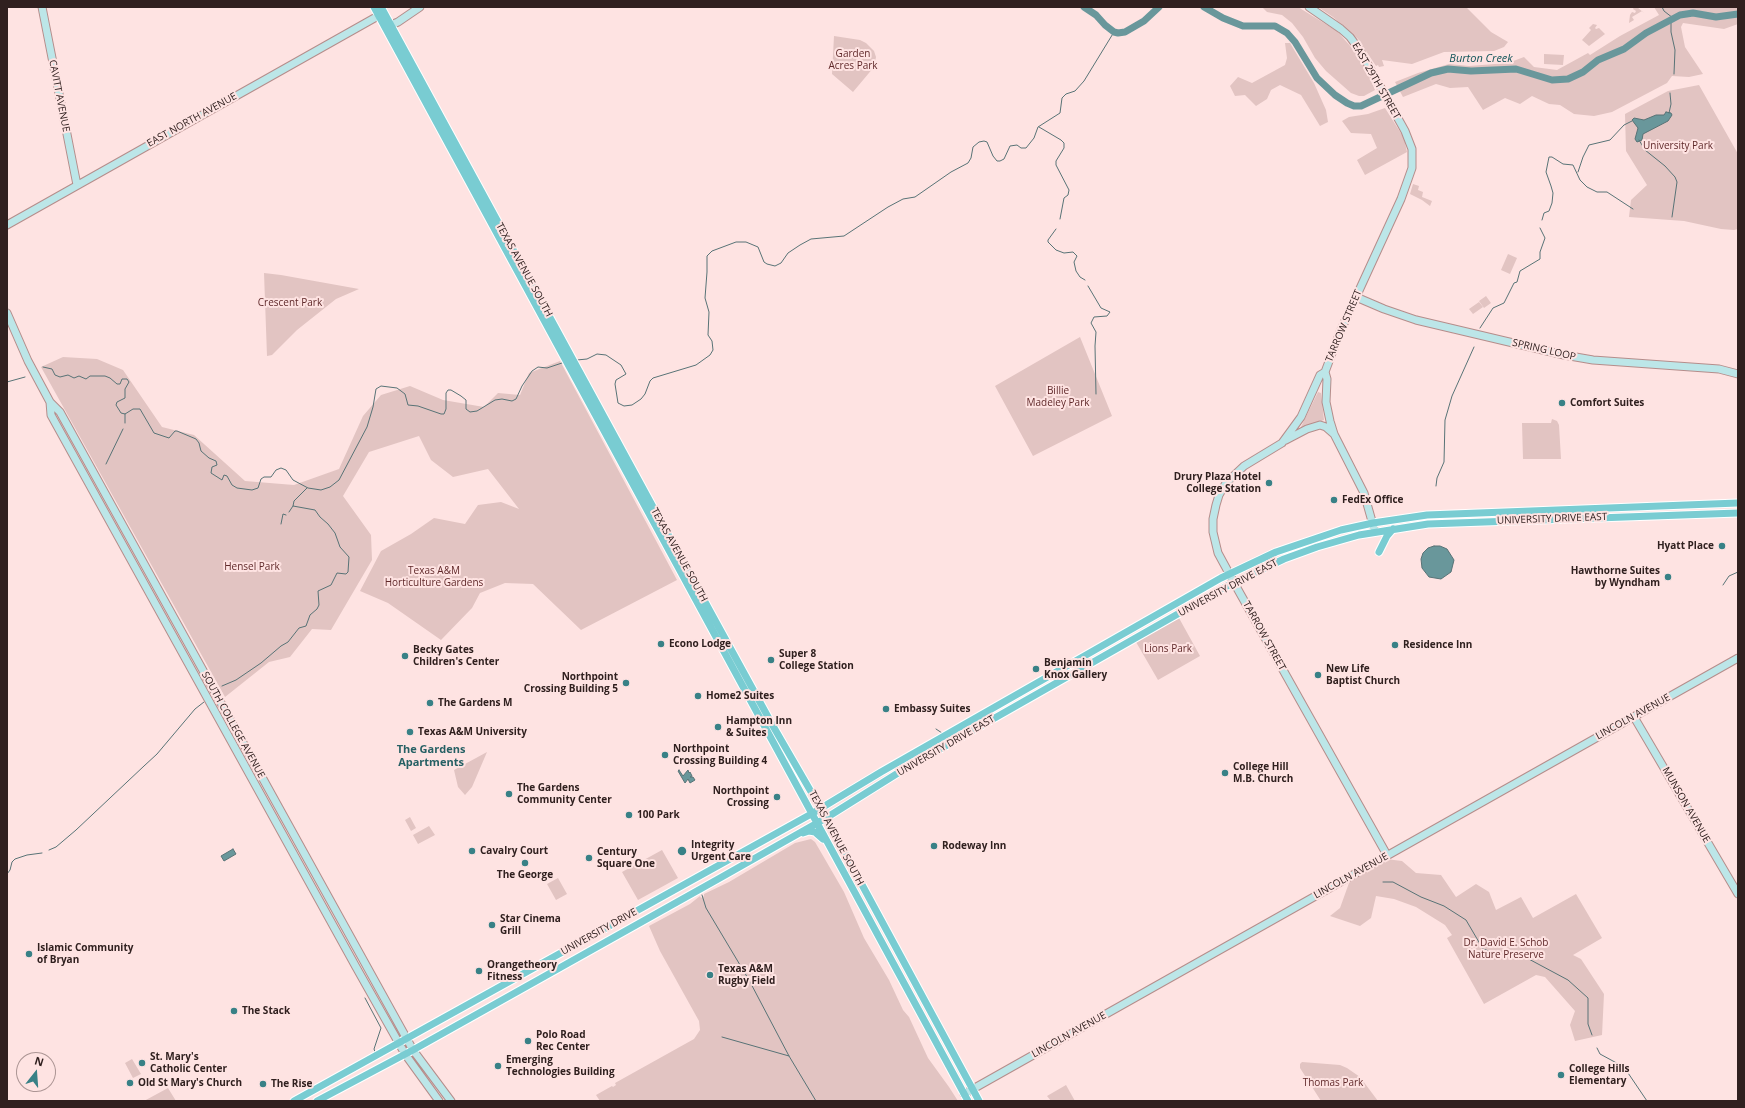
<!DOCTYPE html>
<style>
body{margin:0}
#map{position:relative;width:1745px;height:1108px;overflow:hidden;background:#fee3e2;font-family:"Open Sans",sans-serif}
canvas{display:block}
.frame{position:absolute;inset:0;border:8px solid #30201f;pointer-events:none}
.north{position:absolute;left:16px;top:1052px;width:40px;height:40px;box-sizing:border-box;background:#fee3e2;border:1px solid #ac9594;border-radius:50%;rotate:17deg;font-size:11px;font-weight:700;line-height:16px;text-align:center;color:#30201f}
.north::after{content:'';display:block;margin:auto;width:14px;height:18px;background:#388186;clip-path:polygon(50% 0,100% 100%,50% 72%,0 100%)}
</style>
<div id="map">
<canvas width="1745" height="1108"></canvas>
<div class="frame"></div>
<div class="north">N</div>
</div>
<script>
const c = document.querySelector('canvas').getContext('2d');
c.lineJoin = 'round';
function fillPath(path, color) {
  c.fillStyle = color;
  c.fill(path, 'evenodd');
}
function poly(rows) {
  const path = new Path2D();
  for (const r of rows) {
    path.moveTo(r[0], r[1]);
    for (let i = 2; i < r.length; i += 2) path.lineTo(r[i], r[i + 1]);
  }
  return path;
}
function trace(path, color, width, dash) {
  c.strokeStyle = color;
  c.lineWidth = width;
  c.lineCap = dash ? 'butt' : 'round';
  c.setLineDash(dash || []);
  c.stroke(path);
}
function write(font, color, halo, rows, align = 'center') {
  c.font = font + ' "Open Sans",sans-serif';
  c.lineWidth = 4;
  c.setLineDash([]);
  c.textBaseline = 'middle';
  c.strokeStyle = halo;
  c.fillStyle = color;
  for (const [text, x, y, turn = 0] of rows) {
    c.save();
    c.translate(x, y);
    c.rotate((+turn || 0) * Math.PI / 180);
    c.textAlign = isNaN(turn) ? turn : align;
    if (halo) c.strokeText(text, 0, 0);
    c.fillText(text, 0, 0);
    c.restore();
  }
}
const green = poly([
 [1262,7,1298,7,1337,31,1352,48,1366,69,1375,90,1364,96,1359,96,1351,93,1326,71,1315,58,1303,37,1292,23,1282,15,1267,12],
 [1318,7,1466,7,1491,32,1508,42,1504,47,1494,51,1444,52,1412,64,1382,60,1384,66,1379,67,1378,65,1376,66,1358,39,1333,17],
 [1634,7,1637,7,1644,13,1642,11,1632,17,1634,20,1629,23,1630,15,1632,12,1635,13,1636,11,1633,9],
 [1654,7,1738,7,1738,24,1724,29,1683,23,1681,27,1685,47,1703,74,1689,77,1672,76,1667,83,1612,112,1594,116,1574,114,1560,105,1549,104,1532,96,1520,104,1505,98,1483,110,1468,87,1450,88,1436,84,1403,97,1395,82,1418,73,1449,64,1469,66,1508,63,1524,57,1534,67,1557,70,1588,53,1590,55,1620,36,1659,15],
 [1593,24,1597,25,1595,28,1596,29,1599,28,1605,34,1589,46,1582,40,1591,30,1589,28],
 [834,36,860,40,866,43,874,51,876,57,874,67,853,92,832,74],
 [1285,43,1290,43,1314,83,1326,110,1328,122,1320,126,1301,95,1280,85,1271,90,1267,99,1256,106,1245,95,1235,96,1230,86,1238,77,1252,83,1285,65,1287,58],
 [1544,54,1564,55,1563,65,1544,64],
 [1699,85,1738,154,1738,229,1734,230,1721,229,1684,221,1629,217,1631,200,1647,185,1626,151,1625,114,1668,91],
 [1385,108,1404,138,1407,152,1365,175,1357,160,1377,148,1371,134,1351,133,1342,121,1349,117,1368,114],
 [1413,184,1419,186,1418,190,1423,192,1422,197,1432,201,1430,206,1422,200,1410,194],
 [1508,254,1517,258,1510,274,1501,270],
 [264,273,281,275,359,289,336,299,297,330,272,355,267,356],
 [1486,296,1491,303,1484,308,1479,301],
 [1479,302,1483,307,1473,314,1469,309],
 [1080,337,1112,416,1033,456,995,386],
 [63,357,97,359,123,370,162,427,194,435,245,481,294,485,339,469,363,416,381,395,410,386,443,400,484,407,498,393,520,395,529,373,560,361,677,580,581,630,533,584,505,583,480,593,472,608,441,640,388,603,360,591,381,551,411,534,434,518,465,524,478,505,501,502,519,509,488,469,453,477,431,460,419,436,369,452,343,496,371,535,372,560,331,630,312,629,290,657,269,662,225,697,41,367],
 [1318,392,1321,393,1324,420,1300,429],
 [1552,419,1557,421,1559,425,1561,459,1523,459,1522,423,1551,423],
 [1179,618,1200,656,1158,680,1136,642],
 [487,752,472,787,465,795,458,787,454,770],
 [410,817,416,828,411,831,405,820],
 [429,826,435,835,418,844,413,835],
 [811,839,815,842,844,892,864,938,889,980,903,1010,909,1017,928,1058,949,1087,958,1101,600,1101,596,1095,612,1086,613,1087,616,1085,615,1083,694,1039,700,1030,699,1021,660,951,649,926,690,904,700,896,701,898,704,896,704,894,729,882,795,843],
 [662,850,678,878,638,900,622,872],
 [1386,859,1402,861,1416,873,1441,875,1456,897,1476,884,1489,892,1496,910,1521,897,1533,918,1576,894,1602,938,1573,955,1581,959,1604,994,1602,1035,1575,1041,1570,1025,1575,1011,1545,977,1536,975,1484,1004,1447,938,1452,935,1445,925,1416,907,1394,899,1376,896,1371,918,1360,926,1330,916,1340,908,1349,883,1366,870],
 [558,878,567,894,556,900,547,884],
 [132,1059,141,1074,133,1078,125,1063],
 [1302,1062,1340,1065,1347,1068,1360,1077,1378,1101,1321,1101,1300,1068,1300,1064],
 [1066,1085,1075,1101,1051,1101,1047,1096],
 [168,1088,176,1101,144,1101]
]);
const water = poly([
 [1666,112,1671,113,1672,115,1668,121,1643,134,1642,140,1637,142,1635,139,1638,128,1632,120,1634,118,1644,120,1656,115,1664,115,1666,112],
 [1434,546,1440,546,1447,549,1454,560,1451,572,1441,579,1429,577,1422,568,1421,559,1423,553,1428,548,1434,546],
 [679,770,683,776,688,770,689,773,690,772,692,776,690,777,693,777,695,780,690,783,688,779,685,783,678,771,679,770],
 [233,849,236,854,224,861,221,856,233,849]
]);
const stream = poly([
 [1662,7,1664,11,1673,18],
 [1671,19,1671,32,1675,50,1674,74],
 [1669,113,1671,104,1670,93],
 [1039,127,1061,140,1064,143,1064,148,1056,161,1056,165,1069,190,1068,195,1064,198,1060,219],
 [1639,140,1645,150,1665,166,1675,177,1677,182,1672,217],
 [1578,172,1583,157,1589,145,1610,140,1624,125,1632,121],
 [1542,220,1544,213,1549,211,1552,203,1553,193,1551,186,1546,172,1549,157,1552,157,1563,164,1573,165,1580,180,1587,187,1597,192,1607,192,1633,209],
 [1056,229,1048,240,1048,242,1056,250,1064,253,1073,252,1077,256,1074,262,1076,271,1080,277,1085,280],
 [1088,286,1101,308,1110,312,1107,316,1094,317,1091,323,1096,332,1095,346,1096,394],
 [1480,328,1493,308,1504,303,1514,283,1517,282,1520,271,1540,259,1540,252,1545,238,1540,228],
 [577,360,587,359,597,354,606,355,621,365,626,374,616,380,615,384,618,403,624,406,632,405,641,399,645,394,650,381,653,378,696,365,710,355,713,350,712,341,708,335,709,312,705,298,707,272,707,256,712,251,736,242,746,242,758,247,764,262,767,264,775,266,781,263,788,253,800,245,811,239,844,236,888,207,903,199,915,197,951,172,968,163,971,158,973,147,979,142,984,141,987,142,993,156,997,161,1000,161,1004,159,1010,146,1017,145,1021,148,1026,148,1034,138,1038,127,1060,113,1062,98,1066,94,1075,91,1084,81,1114,32],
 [43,367,52,369,55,375,60,377,68,375,74,378,79,376,86,379,90,376,105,376,110,378,117,384,120,384,122,379,127,379,129,382,125,389,125,398,117,402,116,405,121,413,125,414,133,409,140,409,154,433,169,438,175,431,177,431,196,439,199,443,201,451,209,458,216,461,217,465,212,467,211,473,222,480,224,475,227,476,232,485,237,488,252,490,258,488,261,479,264,477,271,477,276,470,281,468,286,470,293,480,308,488,321,490,330,487,339,480,367,427,373,407,376,389,381,386,397,388,405,394,408,405,418,406,441,414,444,414,446,409,446,393,448,390,451,390,461,396,466,400,466,409,470,412,477,411,495,400,502,399,512,401,516,399,522,386,532,371,538,367,547,368,562,363],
 [7,382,25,377],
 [125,423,125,414],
 [106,464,123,429],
 [1436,486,1437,478,1444,462,1445,420,1452,396,1474,347],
 [289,512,293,506],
 [281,524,283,514,286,515],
 [1723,585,1729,576,1738,572],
 [222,686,236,680,261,663,281,646,288,642,299,628,306,626,310,615,317,609,319,605,318,591,331,585,337,573,346,574,348,572,349,557,340,547,335,533,328,524,320,517,315,510,293,506,294,501,307,488],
 [936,729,942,733],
 [49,850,56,847,76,830,144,766,157,754,195,709,204,702],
 [7,874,10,870,12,862,15,859,27,855,42,853],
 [1383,882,1393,882,1421,897,1444,906,1466,920,1483,949,1495,953,1525,957,1568,980,1588,998,1588,1024,1592,1035],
 [702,895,706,908,749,980,789,1056,816,1101],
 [365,998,381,1028,374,1049,375,1052],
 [722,1037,789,1056],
 [1597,1048,1600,1054,1624,1067,1647,1101]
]);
const river = poly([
 [1084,7,1096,15,1105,25,1114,32,1118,33,1125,32,1144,21,1159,7],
 [1204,7,1223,18,1243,26,1275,26,1287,33,1295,42,1317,78,1335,95,1347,103,1354,106,1361,106,1431,73,1448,69,1471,71,1516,69,1552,80,1568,79,1583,72,1598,60,1624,49,1646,33,1680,15,1693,13,1716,17,1738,14]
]);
const secondary = poly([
 [42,7,77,185],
 [1309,7,1341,29,1350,37,1361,52,1405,131,1412,149,1412,168,1401,199,1340,332,1325,372,1320,375,1301,417,1282,443,1244,466,1226,483,1219,495,1216,505,1213,519,1213,532,1218,553,1237,588,1387,855],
 [7,225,378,16,391,25,398,22,420,7],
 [1356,297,1384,309,1416,320,1564,355,1593,360,1719,369,1738,374],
 [7,313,28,361,50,402,60,412,413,1050,451,1101],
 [1325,372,1327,379,1326,402,1330,421,1334,434,1364,493,1375,532],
 [50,402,51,415,356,967,405,1054,439,1101],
 [1286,440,1307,429,1320,425,1326,427,1334,434],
 [1634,717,1738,894],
 [964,1094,1738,658]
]);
const primary = poly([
 [374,7,968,1101],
 [381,7,665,529,773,726,821,809,979,1101],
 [1379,552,1387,536,1393,529],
 [803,833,809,831,815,832,823,839],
 [294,1101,813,813,881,772,1221,578,1276,552,1341,530,1373,523,1427,515,1738,503],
 [317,1101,413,1050,720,878,826,818,898,773,1227,586,1284,559,1317,547,1359,535,1428,524,1738,513]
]);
const markers = [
 [1562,403,4,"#388186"],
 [1269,483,4,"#388186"],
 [1334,500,4,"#388186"],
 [1722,546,4,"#388186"],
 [1668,577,4,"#388186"],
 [661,644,4,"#388186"],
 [1395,645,4,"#388186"],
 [405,656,4,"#388186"],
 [771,660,4,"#388186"],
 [1036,669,4,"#388186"],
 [1318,675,4,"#388186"],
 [626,683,4,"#388186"],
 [698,696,4,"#388186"],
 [430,703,4,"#388186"],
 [886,709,4,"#388186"],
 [718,727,4,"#388186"],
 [410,732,4,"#388186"],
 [665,755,4,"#388186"],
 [1225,773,4,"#388186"],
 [509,794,4,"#388186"],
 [777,797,4,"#388186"],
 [629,815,4,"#388186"],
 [934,846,4,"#388186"],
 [472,851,4,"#388186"],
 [682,851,5,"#388186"],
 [589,858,4,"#388186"],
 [525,863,4,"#388186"],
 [492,925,4,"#388186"],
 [29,954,4,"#388186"],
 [479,971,4,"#388186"],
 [710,975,4,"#388186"],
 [234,1011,4,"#388186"],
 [528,1041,4,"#388186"],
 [142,1063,4,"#388186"],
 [498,1066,4,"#388186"],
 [1561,1075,4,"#388186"],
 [130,1083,4,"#388186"],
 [263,1084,4,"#388186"]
];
const parkNames = [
 ["Garden",853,54],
 ["Acres Park",853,66],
 ["University Park",1678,146],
 ["Crescent Park",290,303],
 ["Billie",1058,391],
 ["Madeley Park",1058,403],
 ["Hensel Park",252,567],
 ["Texas A&M",434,571],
 ["Horticulture Gardens",434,583],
 ["Lions Park",1168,649],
 ["Dr. David E. Schob",1506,943],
 ["Nature Preserve",1506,955],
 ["Thomas Park",1333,1083]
];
const streetNames = [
 ["EAST 29TH STREET",1376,81,60],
 ["CAVITT AVENUE",59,96,79],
 ["EAST NORTH AVENUE",192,120,-29],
 ["TEXAS AVENUE SOUTH",524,270,61],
 ["TARROW STREET",1344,326,-67],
 ["SPRING LOOP",1544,350,13],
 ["UNIVERSITY DRIVE EAST",1552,519,-2],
 ["TEXAS AVENUE SOUTH",679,555,61],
 ["UNIVERSITY DRIVE EAST",1228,588,-28],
 ["TARROW STREET",1264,636,61],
 ["LINCOLN AVENUE",1633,717,-29],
 ["SOUTH COLLEGE AVENUE",233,725,61],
 ["UNIVERSITY DRIVE EAST",946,746,-30],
 ["MUNSON AVENUE",1686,805,60],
 ["TEXAS AVENUE SOUTH",836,838,62],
 ["LINCOLN AVENUE",1351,876,-29],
 ["UNIVERSITY DRIVE",599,932,-29],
 ["LINCOLN AVENUE",1069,1035,-29]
];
const poiNames = [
 ["Comfort Suites",1570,403],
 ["Drury Plaza Hotel",1261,477,"right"],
 ["College Station",1261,489,"right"],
 ["FedEx Office",1342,500],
 ["Hyatt Place",1714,546,"right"],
 ["Hawthorne Suites",1660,571,"right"],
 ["by Wyndham",1660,583,"right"],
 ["Econo Lodge",669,644],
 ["Residence Inn",1403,645],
 ["Becky Gates",413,650],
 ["Children's Center",413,662],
 ["Super 8",779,654],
 ["College Station",779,666],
 ["Benjamin",1044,663],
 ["Knox Gallery",1044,675],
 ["New Life",1326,669],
 ["Baptist Church",1326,681],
 ["Northpoint",618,677,"right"],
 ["Crossing Building 5",618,689,"right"],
 ["Home2 Suites",706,696],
 ["The Gardens M",438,703],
 ["Embassy Suites",894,709],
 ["Hampton Inn",726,721],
 ["& Suites",726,733],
 ["Texas A&M University",418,732],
 ["Northpoint",673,749],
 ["Crossing Building 4",673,761],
 ["College Hill",1233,767],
 ["M.B. Church",1233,779],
 ["The Gardens",517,788],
 ["Community Center",517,800],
 ["Northpoint",769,791,"right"],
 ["Crossing",769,803,"right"],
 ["100 Park",637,815],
 ["Integrity",691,845],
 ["Urgent Care",691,857],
 ["Rodeway Inn",942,846],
 ["Cavalry Court",480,851],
 ["Century",597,852],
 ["Square One",597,864],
 ["The George",525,875,"center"],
 ["Star Cinema",500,919],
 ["Grill",500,931],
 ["Islamic Community",37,948],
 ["of Bryan",37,960],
 ["Orangetheory",487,965],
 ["Fitness",487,977],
 ["Texas A&M",718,969],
 ["Rugby Field",718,981],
 ["The Stack",242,1011],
 ["Polo Road",536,1035],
 ["Rec Center",536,1047],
 ["St. Mary's",150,1057],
 ["Catholic Center",150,1069],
 ["Emerging",506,1060],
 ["Technologies Building",506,1072],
 ["College Hills",1569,1069],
 ["Elementary",1569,1081],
 ["Old St Mary's Church",138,1083],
 ["The Rise",271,1084]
];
const waterNames = [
 ["Burton Creek",1481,59]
];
const neighbourhoodNames = [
 ["The Gardens",431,750],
 ["Apartments",431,763]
];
fillPath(green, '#e2c4c2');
fillPath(water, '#69979b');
trace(water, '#587376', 1);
trace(stream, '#587376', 1);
trace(river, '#69979b', 7);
trace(secondary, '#b58d8b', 9);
trace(primary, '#fff', 9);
trace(secondary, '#bce6e8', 7);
trace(primary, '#79ccd2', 7);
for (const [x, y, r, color] of markers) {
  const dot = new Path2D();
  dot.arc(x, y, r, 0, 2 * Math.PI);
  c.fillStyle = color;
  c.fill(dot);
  trace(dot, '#fee3e2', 1.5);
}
write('10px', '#60292a', '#fee3e2', parkNames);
write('10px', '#30201f', '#fee3e2', streetNames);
write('bold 10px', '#30201f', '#fee3e2', poiNames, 'left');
write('italic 11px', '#105459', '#fee3e2', waterNames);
write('bold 11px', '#266064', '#fee3e2', neighbourhoodNames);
</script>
